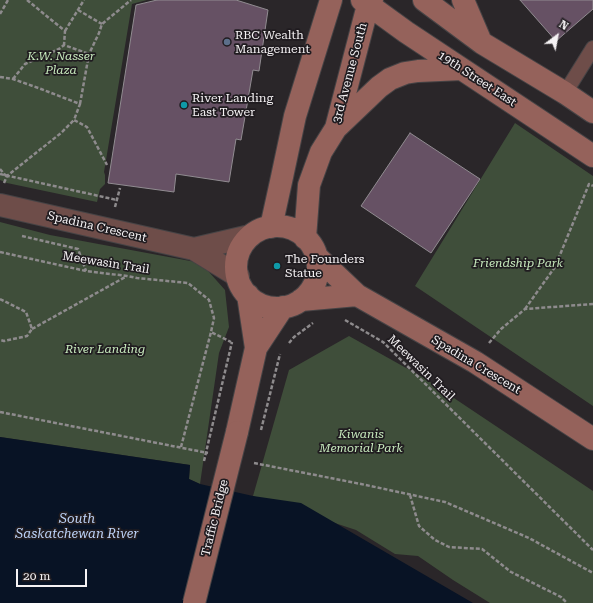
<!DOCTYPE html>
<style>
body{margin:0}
#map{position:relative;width:593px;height:603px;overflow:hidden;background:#2a2629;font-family:"Roboto Serif",serif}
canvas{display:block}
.north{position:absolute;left:537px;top:16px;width:40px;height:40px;-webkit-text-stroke:3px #201c20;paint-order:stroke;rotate:32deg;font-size:11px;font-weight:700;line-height:16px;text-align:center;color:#f5f2f4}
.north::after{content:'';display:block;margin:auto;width:14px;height:18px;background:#f5f2f4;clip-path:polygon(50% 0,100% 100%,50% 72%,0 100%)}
.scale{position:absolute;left:16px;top:569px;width:71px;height:18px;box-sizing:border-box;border:2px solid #f5f2f4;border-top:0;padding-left:5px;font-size:12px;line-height:14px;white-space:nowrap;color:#f5f2f4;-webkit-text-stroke:3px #201c20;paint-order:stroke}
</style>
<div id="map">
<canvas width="593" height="603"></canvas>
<div class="north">N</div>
<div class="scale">20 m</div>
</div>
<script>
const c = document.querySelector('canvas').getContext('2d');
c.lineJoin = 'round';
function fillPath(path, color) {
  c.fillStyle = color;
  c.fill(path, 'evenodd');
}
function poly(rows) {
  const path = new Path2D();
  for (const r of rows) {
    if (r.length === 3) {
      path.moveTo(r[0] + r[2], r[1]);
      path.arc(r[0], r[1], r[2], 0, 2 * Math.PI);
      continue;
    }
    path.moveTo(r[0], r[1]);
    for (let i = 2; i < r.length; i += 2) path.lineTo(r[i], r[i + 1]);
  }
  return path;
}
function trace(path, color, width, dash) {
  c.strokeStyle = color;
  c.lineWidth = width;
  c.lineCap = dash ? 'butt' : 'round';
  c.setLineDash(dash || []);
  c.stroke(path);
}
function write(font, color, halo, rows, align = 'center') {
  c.font = font + ' "Roboto Serif",serif';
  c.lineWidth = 3.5;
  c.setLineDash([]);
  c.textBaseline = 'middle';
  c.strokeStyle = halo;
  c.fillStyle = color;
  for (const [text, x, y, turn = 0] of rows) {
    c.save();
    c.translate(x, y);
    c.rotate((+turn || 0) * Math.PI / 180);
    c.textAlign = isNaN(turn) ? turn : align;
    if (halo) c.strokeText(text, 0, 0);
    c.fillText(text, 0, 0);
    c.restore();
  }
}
const green = poly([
 [0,0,147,0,132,4,104,172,105,175,105,184,100,189,97,202,7,183,0,180],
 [515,123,593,176,593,406,415,286],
 [0,222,50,235,201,263,225,290,229,327,219,353,200,484,189,479,190,465,0,437],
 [349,336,424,378,593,491,593,603,490,603,453,580,418,556,395,554,356,530,253,496,289,370]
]);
const water = poly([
 [0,437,190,465,189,479,200,484,253,496,301,503,473,603,0,603]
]);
const building = poly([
 [157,0,236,0,268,10,259,71,253,70,241,140,236,139,229,182,176,174,174,192,108,183,136,5,157,0],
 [520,0,593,0,593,9,556,41,520,0],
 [410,133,480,179,431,253,361,206,410,133]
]);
const path = poly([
 [27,0,65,31,64,45],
 [78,10,102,24],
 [0,14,8,0],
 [65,31,84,0],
 [0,77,13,79,41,89,80,104,74,120,87,127,107,165],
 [13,79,25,64,59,49,64,45,89,54],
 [80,104,89,54,99,33,102,24,131,0],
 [0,169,6,176],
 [0,174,117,200],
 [4,183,7,176,61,133,74,120],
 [115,207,120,188],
 [22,236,78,249,86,271],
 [0,252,86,271,127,276,137,278,188,283,209,300,214,318,211,332,231,342],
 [0,299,26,312,32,329,27,336,4,341,0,340],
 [525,309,555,267,589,184,593,186],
 [345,320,383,342,593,550],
 [32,329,127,276],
 [289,343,294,337,313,323],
 [489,343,501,329,525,309,593,304],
 [0,412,208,453],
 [181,447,211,332],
 [254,463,361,484,445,502,529,538,593,573],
 [410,495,419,526,435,540,449,547,482,549,511,572,561,597,567,603]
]);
const lane = poly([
 [565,93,593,48]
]);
const street = poly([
 [0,205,194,249,238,276],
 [194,249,250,236]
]);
const secondary = poly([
 [362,0,406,32,593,156],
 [424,0,482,43,565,93,593,112],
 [463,0,481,42],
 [336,128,379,87,390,79,405,73,418,71,462,69],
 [277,267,41],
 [271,227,282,177,295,116,331,0],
 [305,238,309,185,321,152,336,128,368,5,372,0],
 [316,256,357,295,475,362,593,439],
 [248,295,256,348],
 [301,300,357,295],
 [237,432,256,348,283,307]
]);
const pathBridge = poly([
 [261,430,280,354],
 [204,461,232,342]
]);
const secondaryBridge = poly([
 [194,603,237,432]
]);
const markers = [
 [227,42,4,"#5c6f8a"],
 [184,105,4,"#0f9aa8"],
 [277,266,4,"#0f9aa8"]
];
const poiNames = [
 ["RBC Wealth",235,35],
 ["Management",235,49],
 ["River Landing",192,98],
 ["East Tower",192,112],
 ["The Founders",285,259],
 ["Statue",285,273]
];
const parkNames = [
 ["K.W. Nasser",61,56],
 ["Plaza",61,70],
 ["Friendship Park",518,263],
 ["River Landing",105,349],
 ["Kiwanis",361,434],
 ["Memorial Park",361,448]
];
const streetNames = [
 ["3rd Avenue South",350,73,-75],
 ["19th Street East",477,79,33],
 ["Spadina Crescent",97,227,13],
 ["Meewasin Trail",106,263,9],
 ["Spadina Crescent",476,365,31],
 ["Meewasin Trail",421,368,44],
 ["Traffic Bridge",215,518,-76]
];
const waterNames = [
 ["South",77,519],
 ["Saskatchewan River",77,534]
];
fillPath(green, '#3f4e3a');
fillPath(water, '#081325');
fillPath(building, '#665164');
trace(building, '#918c91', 1);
trace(lane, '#464345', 16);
trace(street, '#464345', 24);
trace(secondary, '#464345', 24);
trace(path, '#8e8b8d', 2.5, [4, 2]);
trace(lane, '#6e4d49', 14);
trace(street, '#6e4d49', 22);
trace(secondary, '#95625b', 22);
trace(secondaryBridge, '#464345', 24, []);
trace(pathBridge, '#8e8b8d', 2.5, [4, 2]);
trace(secondaryBridge, '#95625b', 22);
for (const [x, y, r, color] of markers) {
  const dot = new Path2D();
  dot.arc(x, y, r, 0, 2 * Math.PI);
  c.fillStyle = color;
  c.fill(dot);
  trace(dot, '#201c20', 1.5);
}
write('12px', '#f5f2f4', '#201c20', poiNames, 'left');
write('italic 12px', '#c8ebbe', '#201c20', parkNames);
write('12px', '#f5f2f4', '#201c20', streetNames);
write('italic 13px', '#bdd3f8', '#201c20', waterNames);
</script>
